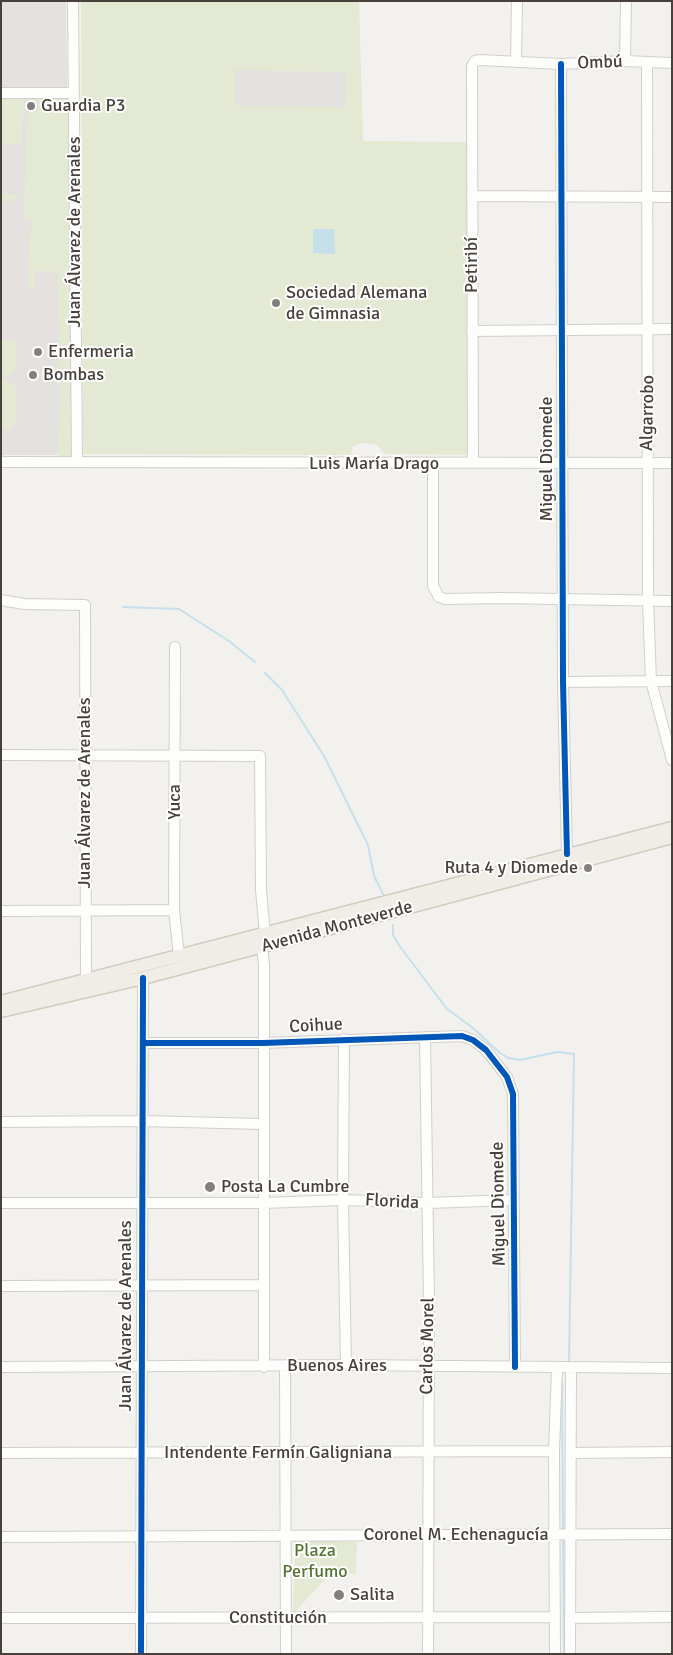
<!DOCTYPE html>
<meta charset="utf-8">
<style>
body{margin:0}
#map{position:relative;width:673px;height:1655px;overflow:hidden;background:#f3f1ee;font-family:Signika,sans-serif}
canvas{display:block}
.frame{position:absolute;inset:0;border:2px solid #48413b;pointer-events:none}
</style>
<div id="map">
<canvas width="673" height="1655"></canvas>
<div class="frame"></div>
</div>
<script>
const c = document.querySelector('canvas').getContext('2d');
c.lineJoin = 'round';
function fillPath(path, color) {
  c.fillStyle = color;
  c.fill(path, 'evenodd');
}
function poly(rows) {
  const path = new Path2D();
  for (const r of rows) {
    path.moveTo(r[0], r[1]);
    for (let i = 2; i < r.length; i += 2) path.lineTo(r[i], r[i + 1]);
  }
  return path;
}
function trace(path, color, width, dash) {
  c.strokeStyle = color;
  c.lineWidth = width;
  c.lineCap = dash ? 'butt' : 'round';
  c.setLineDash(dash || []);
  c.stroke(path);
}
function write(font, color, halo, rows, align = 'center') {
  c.font = font + ' Signika,sans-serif';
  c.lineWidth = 4;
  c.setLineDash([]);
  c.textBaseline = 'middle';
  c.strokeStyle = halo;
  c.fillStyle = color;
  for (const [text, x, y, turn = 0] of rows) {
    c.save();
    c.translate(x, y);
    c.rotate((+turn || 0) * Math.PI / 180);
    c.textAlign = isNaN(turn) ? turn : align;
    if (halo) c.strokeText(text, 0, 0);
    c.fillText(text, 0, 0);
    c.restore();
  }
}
const industrial = poly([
 [1,1,66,1,71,455,1,455]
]);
const green = poly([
 [81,1,359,1,363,141,467,142,470,451,468,455,385,454,376,444,361,443,353,446,351,455,83,454],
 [1,93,24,93,22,144,1,143],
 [73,95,75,458,58,458,59,382,45,381,46,367,59,367,58,271,34,271,34,288,27,288,31,220,24,220,27,111,38,110,38,101,26,102,27,96],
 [1,193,20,194,16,199,5,202,1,202],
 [1,340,16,341,17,345,16,370,9,376,1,376],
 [1,379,10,381,17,389,16,422,8,430,1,430],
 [295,1540,357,1542,356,1574,331,1573,293,1614]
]);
const parking = poly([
 [234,70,346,72,345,107,235,106],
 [28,382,59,382,58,446,27,446]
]);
const water = poly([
 [313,229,334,229,335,254,313,253]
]);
const stream = poly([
 [123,607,179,609,229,641,255,662],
 [265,673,282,690,324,756,368,845,374,876,384,896],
 [393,925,393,935,401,948,447,1009,473,1028,500,1053,508,1058,520,1060,557,1052,574,1054,569,1363],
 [562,1382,563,1529],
 [563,1539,564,1654]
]);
const minor = poly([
 [73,1,77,462],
 [516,61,517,1],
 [625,61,626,1],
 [647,63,648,601,651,681,672,760],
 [561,64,563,682,567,854],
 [1,93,74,93],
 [472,196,672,197],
 [472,331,672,329],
 [1,462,672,463],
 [473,463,472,66,475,61,480,60,561,64,625,61,672,63],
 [433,464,433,586,439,597,445,599,502,598,672,601],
 [1,600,24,604,85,605,86,981],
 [175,647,174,910,179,956],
 [563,682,672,681],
 [1,755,260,756,261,890,265,934],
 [1,911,174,910],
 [262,946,264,965,264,1367],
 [425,1037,429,1302,428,1654],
 [344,1039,343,1200,346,1365],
 [143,1043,263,1043,462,1036,473,1040,486,1050,507,1077,513,1094,515,1367],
 [1,1122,142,1121,263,1124],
 [1,1203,264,1203,343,1200,428,1203,513,1200],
 [1,1286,263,1285],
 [285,1366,286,1654],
 [1,1367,346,1365,672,1368],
 [1,1453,554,1451],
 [571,1453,672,1452],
 [1,1537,672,1534],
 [1,1618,555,1617],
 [571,1618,672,1617],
 [141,1654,143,978],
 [555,1654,554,1451,557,1368],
 [570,1654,571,1368]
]);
const major = poly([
 [1,1002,672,828],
 [1,1011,143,978,672,837]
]);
const cycleway = poly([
 [561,64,563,682,567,854],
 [143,1043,263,1043,462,1036,473,1040,486,1050,507,1077,513,1094,515,1367],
 [141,1654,143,978]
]);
const markers = [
 [31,106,5,"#847f7a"],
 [276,303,5,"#847f7a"],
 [38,352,5,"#847f7a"],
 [33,375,5,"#847f7a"],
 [588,868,5,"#847f7a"],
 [210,1187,6,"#847f7a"],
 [339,1595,6,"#847f7a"]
];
const streetNames = [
 ["Ombú",600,63,-2],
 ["Juan Álvarez de Arenales",75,232,-90],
 ["Petiribí",472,265,-90],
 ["Algarrobo",648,413,-89],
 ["Miguel Diomede",547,459,-90],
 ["Luis María Drago",374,464],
 ["Juan Álvarez de Arenales",85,793,-90],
 ["Yuca",175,802,-90],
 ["Avenida Monteverde",337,927,-15],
 ["Coihue",316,1026,-3],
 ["Florida",392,1202,3],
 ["Miguel Diomede",499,1204,-91],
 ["Juan Álvarez de Arenales",126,1316,-90],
 ["Carlos Morel",428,1346,-89],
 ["Buenos Aires",337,1366],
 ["Intendente Fermín Galigniana",278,1453],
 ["Coronel M. Echenagucía",456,1535],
 ["Constitución",278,1618]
];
const poiNames = [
 ["Guardia P3",41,106],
 ["Sociedad Alemana",286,293],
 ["de Gimnasia",286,314],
 ["Enfermeria",48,352],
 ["Bombas",43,375],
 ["Ruta 4 y Diomede",578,868,"right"],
 ["Posta La Cumbre",221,1187],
 ["Salita",350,1595]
];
const parkNames = [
 ["Plaza",315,1551],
 ["Perfumo",315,1572]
];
fillPath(industrial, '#e4e1de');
fillPath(green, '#e3e9d2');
fillPath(parking, '#e4e2df');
fillPath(water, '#c5e0ea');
trace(stream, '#c5e0ea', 2);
trace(minor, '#d1cfcc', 12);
trace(major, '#d3cabe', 15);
trace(minor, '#fdfdfc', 10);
trace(major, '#f0ede7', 12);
trace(cycleway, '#0057b8', 6);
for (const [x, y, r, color] of markers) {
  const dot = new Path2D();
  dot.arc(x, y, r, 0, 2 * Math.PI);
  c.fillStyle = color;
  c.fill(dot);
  trace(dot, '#fff', 2);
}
write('18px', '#48413b', '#fff', streetNames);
write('18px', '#48413b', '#fff', poiNames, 'left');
write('18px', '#547434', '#fff', parkNames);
</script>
